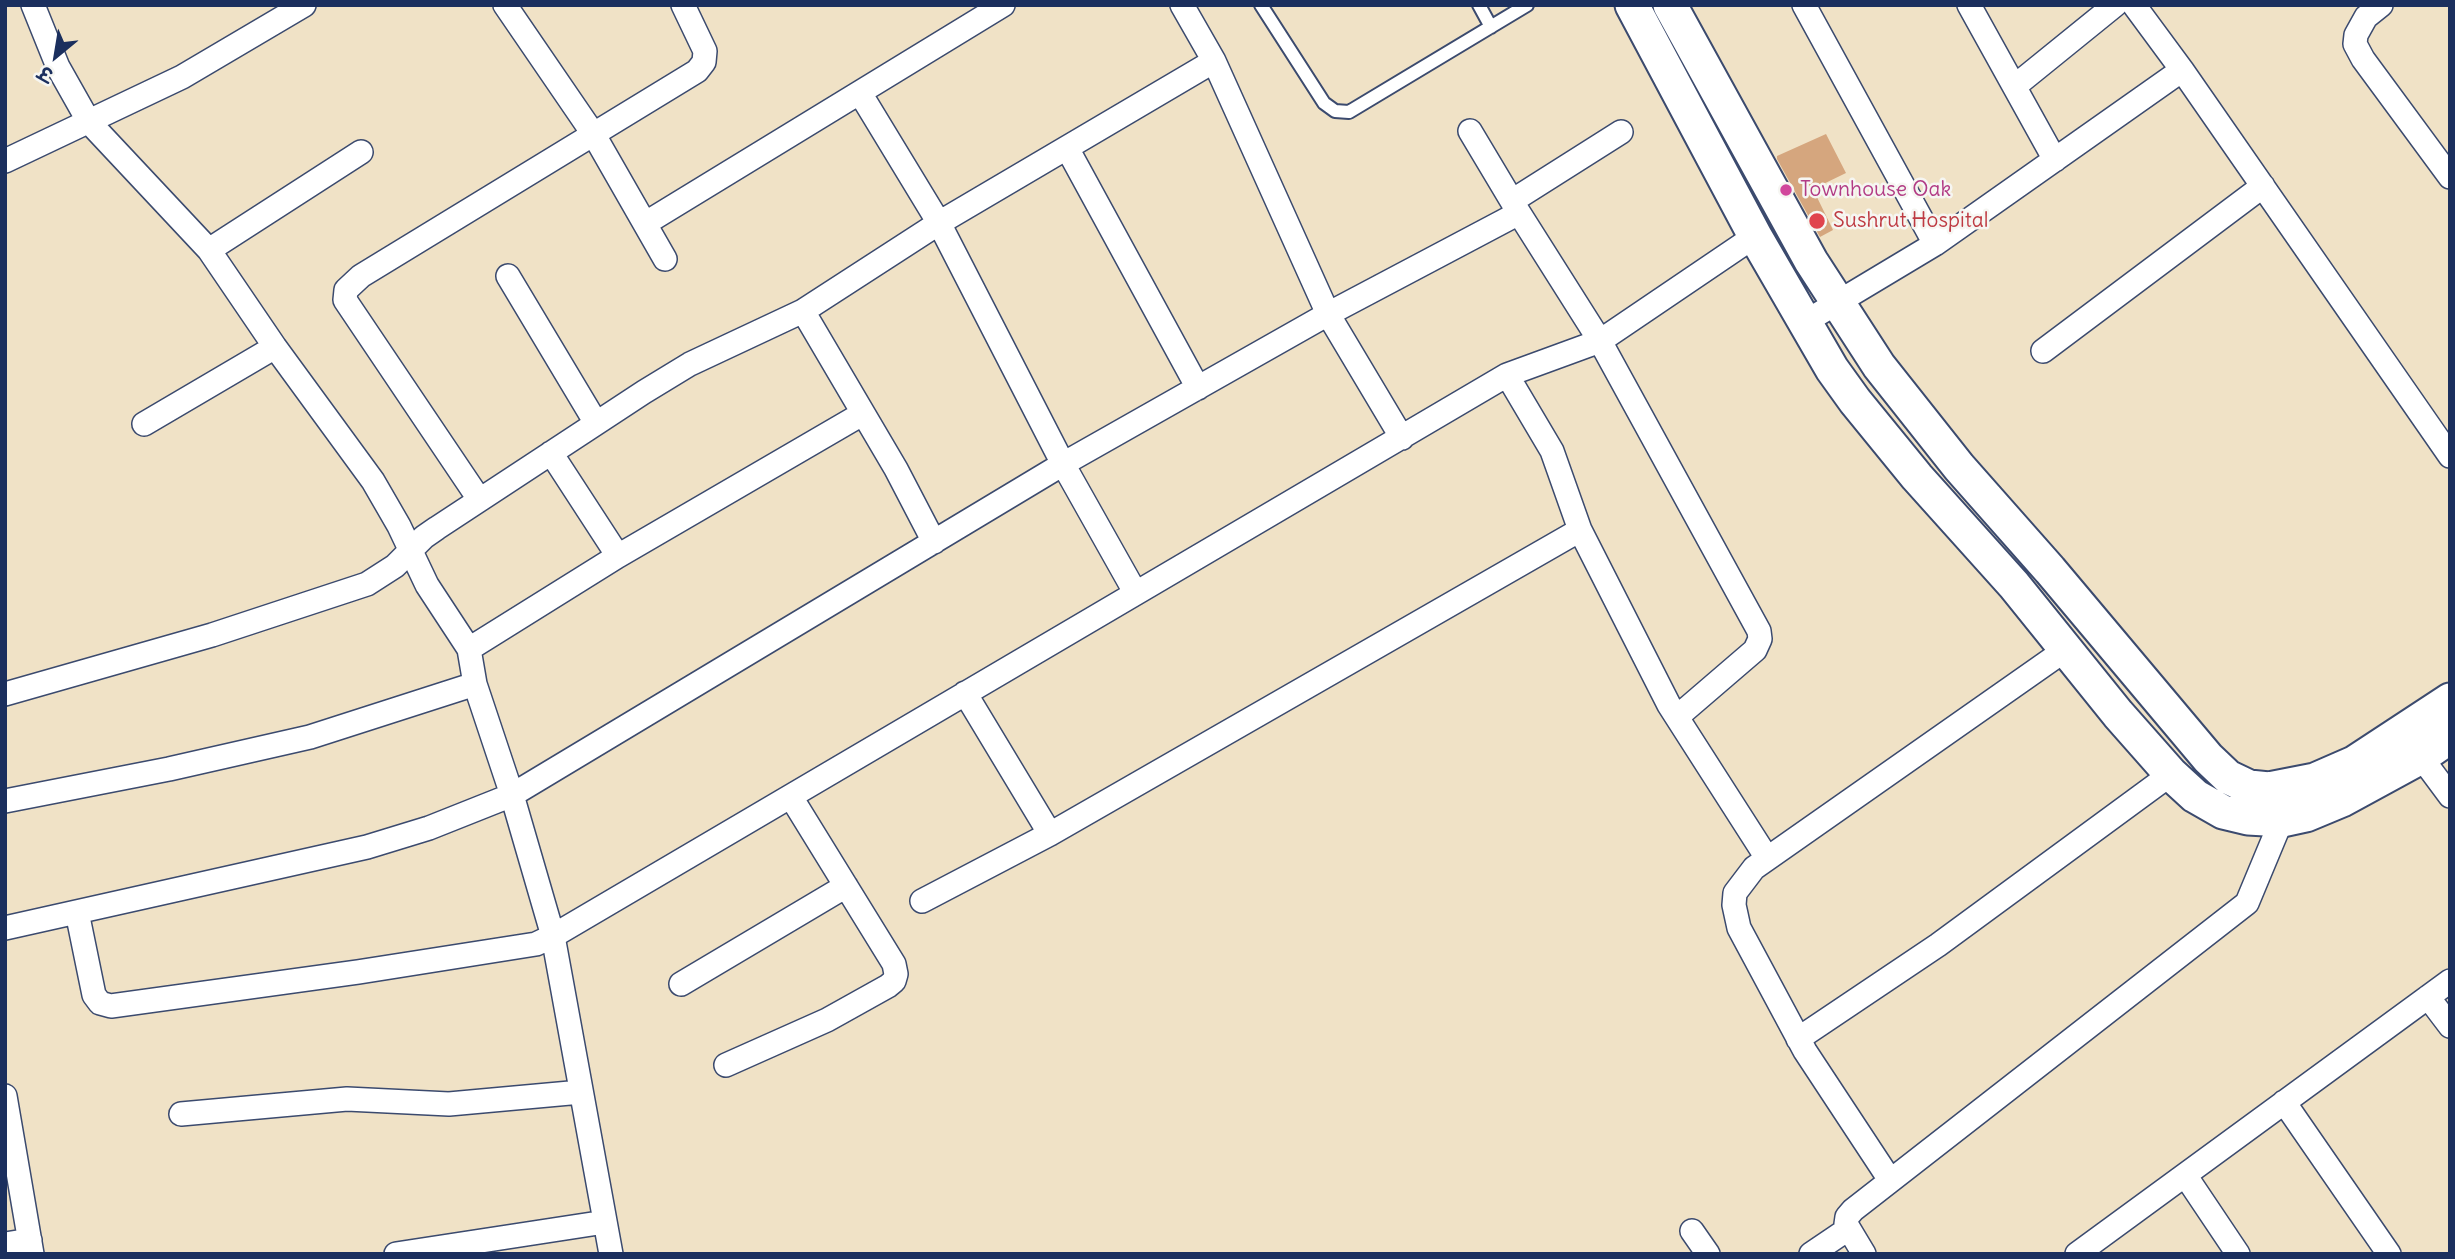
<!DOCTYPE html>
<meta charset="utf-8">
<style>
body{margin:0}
#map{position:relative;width:2455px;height:1259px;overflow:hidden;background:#f0e2c6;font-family:Delius,"Playpen Sans Deva",sans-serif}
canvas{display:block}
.frame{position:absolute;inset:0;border:7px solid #1b2f5e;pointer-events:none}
.north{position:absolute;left:21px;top:21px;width:70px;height:70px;-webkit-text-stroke:5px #f6f6f2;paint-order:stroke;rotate:210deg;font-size:19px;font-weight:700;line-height:28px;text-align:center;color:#1b2f5e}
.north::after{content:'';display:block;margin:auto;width:24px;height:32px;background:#1b2f5e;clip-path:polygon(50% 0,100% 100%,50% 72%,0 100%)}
</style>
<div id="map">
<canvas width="2455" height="1259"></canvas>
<div class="frame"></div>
<div class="north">उ</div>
</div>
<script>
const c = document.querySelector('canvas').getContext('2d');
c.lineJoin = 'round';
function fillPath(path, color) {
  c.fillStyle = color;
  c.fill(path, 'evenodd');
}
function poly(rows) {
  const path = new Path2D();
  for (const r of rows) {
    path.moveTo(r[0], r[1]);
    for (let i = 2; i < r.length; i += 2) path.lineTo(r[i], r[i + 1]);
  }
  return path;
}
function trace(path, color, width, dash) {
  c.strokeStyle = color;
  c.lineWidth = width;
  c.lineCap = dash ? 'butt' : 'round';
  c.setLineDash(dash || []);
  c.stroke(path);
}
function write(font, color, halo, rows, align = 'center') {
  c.font = font + ' Delius,sans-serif';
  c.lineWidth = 5;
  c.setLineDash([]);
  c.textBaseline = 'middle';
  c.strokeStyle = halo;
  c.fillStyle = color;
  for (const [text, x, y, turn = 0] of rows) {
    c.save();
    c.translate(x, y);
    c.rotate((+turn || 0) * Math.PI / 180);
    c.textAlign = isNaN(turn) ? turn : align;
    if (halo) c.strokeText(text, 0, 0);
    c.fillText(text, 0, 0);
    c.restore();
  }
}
const building = poly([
 [1826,134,1846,173,1813,189,1833,230,1820,237,1777,159,1777,156]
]);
const lane = poly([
 [1261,5,1324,103,1335,111,1349,112,1527,5],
 [1479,5,1491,27]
]);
const street = poly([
 [33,5,58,67,89,122,209,250,275,347,373,481,399,526,427,585,469,649],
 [505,5,594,135,665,259],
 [1182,5,1214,61],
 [1804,5,1935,244],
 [1969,5,2055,160],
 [2134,5,2182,70],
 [2381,5,2366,17,2356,35,2355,44,2363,59,2450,177],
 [2015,86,2115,5],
 [860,93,939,223,1063,464,1135,592],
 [1470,131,1519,213],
 [1067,148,1198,388],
 [5,161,182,77,304,5],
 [1512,201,1621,132],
 [646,223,1003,5],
 [209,250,361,152],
 [508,276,596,423],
 [1805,322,1935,244,2182,70,2450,456],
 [2043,351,2263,186],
 [1507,375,1552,451,1580,530,1669,705,1767,858],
 [144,424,275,347],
 [551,453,618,556],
 [479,499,345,300,346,290,361,276,697,71,704,62,705,51,683,5],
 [934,542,896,469,803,311,939,223,1214,61,1328,314,1402,438],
 [965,693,1050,834],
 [5,694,212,635,367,584,395,566,424,537,437,528,644,392,690,364,803,311],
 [2421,757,2450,796],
 [5,801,169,769,310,737,475,684],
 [922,901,1050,834,1580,530],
 [77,912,94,995,100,1003,111,1006,358,972,536,944,553,936,1507,375,1600,341,1755,236],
 [5,928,367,847,429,828,512,795,1063,464,1328,314,1519,213,1600,341,1759,631,1760,639,1755,650,1677,717],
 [681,984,846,886],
 [2428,997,2450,1026],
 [1798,1039,1938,945,2171,774],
 [726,1065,827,1020,888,986,894,981,896,974,894,964,791,797],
 [5,1096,32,1254],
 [2284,1102,2389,1254],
 [181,1114,347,1099,449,1104,581,1092],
 [2185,1175,2238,1254],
 [1890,1180,1805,1051,1739,928,1734,905,1735,893,1754,868,2065,650],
 [1692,1231,1708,1254],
 [5,1244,30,1240],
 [396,1254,605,1222],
 [611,1254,553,936,512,795,475,684,469,649,618,556,862,414],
 [1811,1254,1848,1229],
 [1864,1254,1846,1224,1847,1217,1853,1210,2247,903,2287,807],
 [2077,1254,2450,981]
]);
const secondary = poly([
 [1632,5,1755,236,1832,369,1855,401,1917,477,2014,585,2118,714,2171,774,2195,796,2223,812,2248,818,2283,820,2306,815,2342,800,2421,757,2450,737],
 [1670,5,1811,261,1879,366,1959,467,2050,570,2208,758,2228,777,2249,787,2269,789,2315,780,2354,763,2450,700]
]);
const markers = [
 [1786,190,7,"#d1479c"],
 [1817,221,9,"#e0444e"]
];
const hotelNames = [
 ["Townhouse Oak",1800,190]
];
const healthNames = [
 ["Sushrut Hospital",1833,221]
];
fillPath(building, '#d5a67e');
trace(lane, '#3b4a6e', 16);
trace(street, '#3b4a6e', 26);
trace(secondary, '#3b4a6e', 37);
trace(lane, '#fff', 12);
trace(street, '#fff', 23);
trace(secondary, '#fff', 33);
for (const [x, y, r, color] of markers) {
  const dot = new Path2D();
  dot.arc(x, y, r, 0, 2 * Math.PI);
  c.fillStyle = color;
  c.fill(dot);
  trace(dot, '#f6f6f2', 2.5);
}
write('21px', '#b23c85', '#f6f6f2', hotelNames, 'left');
write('21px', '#be3a42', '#f6f6f2', healthNames, 'left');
</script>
